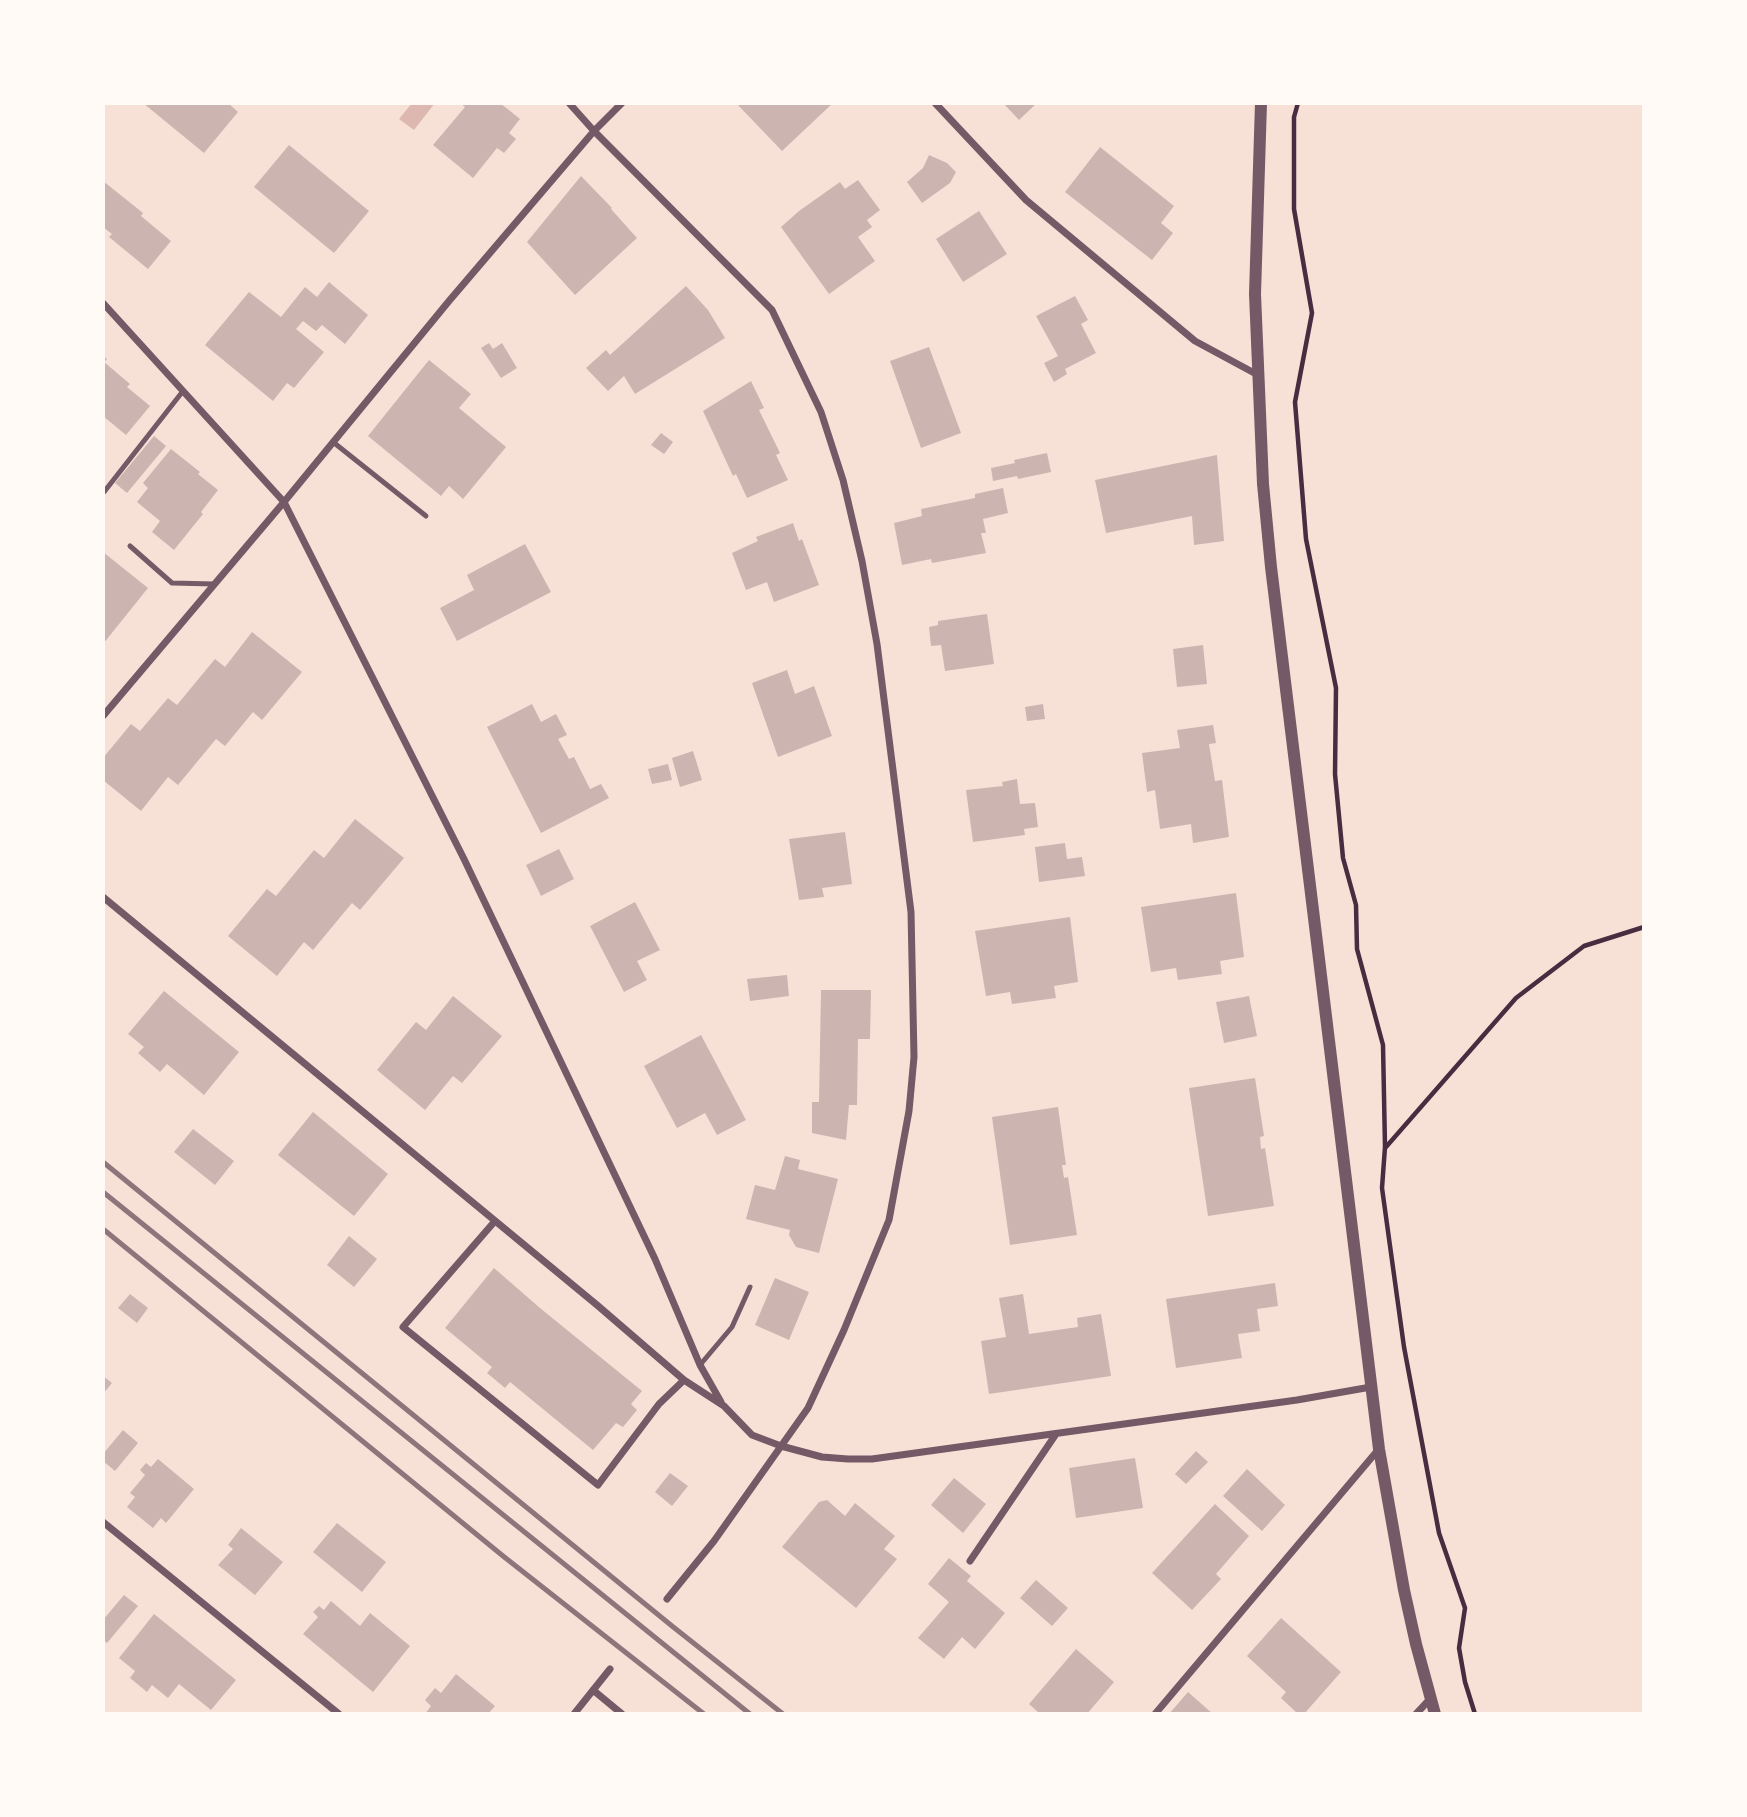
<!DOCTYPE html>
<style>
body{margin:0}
#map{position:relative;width:1747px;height:1817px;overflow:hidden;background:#f7e1d7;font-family:"Zilla Slab",serif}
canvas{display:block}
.frame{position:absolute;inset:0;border:105px solid #fffaf5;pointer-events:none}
</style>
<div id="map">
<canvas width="1747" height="1817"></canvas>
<div class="frame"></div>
</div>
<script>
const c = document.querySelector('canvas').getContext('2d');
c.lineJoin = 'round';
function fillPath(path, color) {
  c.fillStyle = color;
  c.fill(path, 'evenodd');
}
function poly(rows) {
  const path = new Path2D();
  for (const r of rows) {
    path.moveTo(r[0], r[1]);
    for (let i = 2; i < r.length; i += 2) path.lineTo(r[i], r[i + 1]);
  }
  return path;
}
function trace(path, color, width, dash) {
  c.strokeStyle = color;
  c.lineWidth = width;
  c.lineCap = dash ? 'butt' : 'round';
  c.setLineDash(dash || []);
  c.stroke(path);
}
const water = poly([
 [412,103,435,103,414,130,399,119]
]);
const building = poly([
 [143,103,228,103,238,112,204,153],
 [460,103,500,103,520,119,509,133,516,139,504,153,497,148,473,178,433,145,465,107],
 [736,103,833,103,782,151],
 [1003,103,1037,103,1019,120],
 [289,145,369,211,334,253,254,187],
 [1100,147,1174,206,1161,223,1173,233,1152,260,1065,192],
 [929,155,947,163,956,172,950,183,922,203,907,182,923,168],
 [581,176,612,208,611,209,637,238,575,295,527,242],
 [858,180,880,210,867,220,872,227,858,237,875,261,829,294,781,227,799,211,840,182,845,189],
 [103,181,143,213,141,216,171,241,148,269,109,237,112,234,103,227],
 [979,211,1007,254,963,282,936,239],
 [329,282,368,315,345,344,322,325,316,331,303,321,296,329,324,352,294,388,287,383,273,401,205,345,249,292,281,317,305,287,317,297],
 [686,286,708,310,725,338,635,394,624,376,608,391,586,368,606,350,610,355],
 [1075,296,1088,320,1081,324,1096,353,1065,369,1067,374,1054,382,1044,363,1058,356,1036,316],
 [489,343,493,349,502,343,517,368,501,378,481,348],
 [929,347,961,433,921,448,890,361],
 [103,356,107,359,104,362,130,384,127,387,150,406,126,435,103,416],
 [429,360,471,394,459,408,506,447,463,499,449,486,441,496,368,436],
 [751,381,764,408,759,410,780,453,776,455,788,480,747,498,736,474,733,476,703,411],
 [661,433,673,442,664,454,651,445],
 [154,436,166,446,127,493,115,483],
 [171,449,200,472,198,474,218,490,201,512,203,514,174,550,152,532,160,521,137,502,148,488,143,483],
 [1047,453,1051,472,1018,479,1017,476,993,481,991,468,1015,463,1014,460],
 [1217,455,1224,541,1194,545,1192,516,1106,533,1095,480],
 [1003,488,1008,513,983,519,986,533,981,533,986,553,932,563,931,559,902,565,894,523,922,516,921,509,975,498,975,494],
 [793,523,799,541,802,539,819,585,774,602,767,582,746,590,732,553,758,541,756,537],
 [525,544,551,592,457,641,440,608,474,590,467,575],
 [103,552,148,588,103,644],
 [987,614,994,664,945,671,941,645,931,646,929,627,938,625,938,621],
 [252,632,302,672,262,720,253,712,225,746,216,739,178,785,168,777,141,811,103,780,103,758,131,724,140,731,168,698,177,705,215,659,225,667],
 [1203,645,1207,684,1177,687,1173,649],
 [787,670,795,694,814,686,832,736,778,757,752,683],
 [532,704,541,722,556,714,567,735,558,739,569,759,574,757,590,789,601,784,609,798,541,833,487,727],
 [1043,704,1045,719,1027,721,1025,707],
 [1213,725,1216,743,1209,744,1215,781,1222,780,1229,837,1193,843,1191,824,1160,829,1155,790,1147,792,1142,753,1180,748,1177,730],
 [693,751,702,780,680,787,672,758],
 [668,764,672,780,652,784,648,769],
 [1017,779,1020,804,1035,803,1038,827,1024,829,1025,835,973,842,966,790,1003,786,1002,782],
 [355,819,404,858,360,910,352,903,313,950,304,942,277,976,228,936,267,889,276,896,314,850,324,858],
 [845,832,852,884,822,888,824,897,799,900,789,839],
 [1065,843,1067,859,1082,857,1085,876,1039,882,1035,847],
 [559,849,574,879,541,896,526,865],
 [1236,893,1244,957,1220,961,1222,974,1178,980,1176,968,1151,972,1141,907],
 [635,902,660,950,637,961,647,980,624,992,590,926],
 [1070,917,1078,982,1054,986,1056,998,1012,1004,1010,992,986,996,975,931],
 [787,975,789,996,750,1001,747,979],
 [821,990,871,990,870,1039,858,1039,857,1105,849,1105,846,1140,812,1133,812,1102,819,1102],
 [164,991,239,1052,204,1095,167,1064,160,1072,138,1053,144,1047,128,1034],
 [453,996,502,1036,462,1083,453,1076,425,1110,377,1070,416,1022,426,1030],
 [1249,996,1257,1036,1224,1043,1216,1002],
 [701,1035,746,1120,717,1135,705,1113,677,1128,644,1066],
 [1255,1078,1264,1136,1260,1137,1261,1149,1265,1148,1274,1206,1208,1216,1189,1088],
 [1058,1107,1066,1165,1062,1165,1064,1178,1068,1177,1077,1235,1010,1245,992,1117],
 [313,1112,388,1174,354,1216,278,1155],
 [193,1129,234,1161,215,1185,174,1152],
 [785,1156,800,1160,798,1169,838,1179,819,1253,796,1247,789,1235,790,1230,746,1219,755,1185,775,1190],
 [349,1236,377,1259,354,1287,327,1265],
 [494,1268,540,1308,642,1391,631,1404,637,1410,623,1427,616,1423,593,1450,510,1382,505,1388,487,1373,492,1367,445,1328],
 [775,1278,809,1292,789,1340,755,1325],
 [1275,1283,1278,1306,1257,1309,1260,1331,1238,1334,1242,1358,1176,1368,1166,1299],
 [130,1294,148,1308,137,1323,118,1308],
 [1023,1294,1029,1334,1078,1327,1077,1318,1101,1314,1111,1376,989,1394,981,1341,1006,1337,999,1298],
 [103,1376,112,1383,103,1394],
 [123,1430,138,1443,115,1471,103,1461,103,1454],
 [1196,1451,1208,1462,1186,1484,1175,1474],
 [1135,1458,1143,1508,1076,1518,1069,1468],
 [158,1459,194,1489,166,1523,161,1518,153,1528,127,1507,135,1497,130,1493,145,1475,140,1470,146,1463,151,1467],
 [1247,1469,1285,1505,1262,1531,1223,1496],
 [670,1473,688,1486,672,1506,655,1492],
 [954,1478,986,1504,963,1533,931,1505],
 [827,1500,845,1516,855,1503,895,1536,884,1549,897,1559,856,1608,782,1547,819,1502],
 [1215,1504,1249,1536,1216,1574,1221,1579,1192,1610,1152,1573],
 [337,1523,386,1562,362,1592,313,1552],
 [241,1528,283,1562,255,1595,218,1565,233,1549,228,1545],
 [949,1558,971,1576,967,1581,1005,1613,975,1649,962,1637,944,1659,918,1638,949,1602,928,1584],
 [1036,1580,1068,1608,1052,1626,1020,1598],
 [124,1595,138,1606,107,1643,103,1640,103,1620],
 [331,1601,360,1626,370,1613,410,1646,373,1692,303,1634,318,1617,313,1612,319,1606,324,1610],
 [154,1614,236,1680,211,1710,179,1684,168,1698,152,1685,147,1692,130,1678,135,1671,119,1658],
 [1281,1618,1341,1672,1304,1714,1298,1714,1281,1698,1286,1692,1247,1656],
 [1076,1649,1114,1682,1087,1714,1040,1714,1029,1704],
 [456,1674,495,1706,488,1714,425,1714,431,1706,425,1700,435,1688,441,1693],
 [1188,1692,1213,1714,1169,1714]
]);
const path = poly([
 [1298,103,1294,117,1294,209,1312,313,1295,402,1306,539,1336,688,1335,774,1343,858,1356,905,1357,949,1383,1045,1385,1147,1382,1188,1404,1347,1439,1533,1465,1608,1459,1648,1465,1682,1475,1714],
 [1386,1147,1516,998,1584,946,1644,927]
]);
const service = poly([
 [333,442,426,516],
 [104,492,183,391],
 [130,546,172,583,214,584],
 [700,1365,732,1327,750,1287]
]);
const minor = poly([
 [569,103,594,131,772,310,821,412,843,480,862,561,877,644,911,912,914,1057,909,1111,889,1220,844,1330,808,1408,714,1541,667,1599],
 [935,103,1026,200,1195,341,1258,375],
 [103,303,284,502,464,859,655,1259,700,1365,721,1402],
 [103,716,284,502,449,301,594,131,622,103],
 [103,897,597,1305,684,1380,724,1406,752,1435,781,1446,822,1457,848,1459,872,1459,1297,1400,1371,1387],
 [495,1221,403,1327,598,1485,659,1404,684,1380],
 [103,1522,339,1714],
 [970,1561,1056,1434],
 [593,1690,622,1714],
 [574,1714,610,1669],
 [1155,1714,1378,1450],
 [1416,1714,1430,1699]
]);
const tertiary = poly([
 [1261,103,1255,294,1263,484,1271,567,1379,1449,1404,1590,1416,1644,1435,1714]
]);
const rail = poly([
 [103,1162,672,1626,783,1714],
 [103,1192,750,1714],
 [103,1229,503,1556,704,1714]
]);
fillPath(water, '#dcb8b0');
fillPath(building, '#ccb4b1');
trace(path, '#4a2c40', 4.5);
trace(service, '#755966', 5);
trace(minor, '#755966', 7);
trace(tertiary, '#755966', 12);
trace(rail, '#8f747c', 5);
</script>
